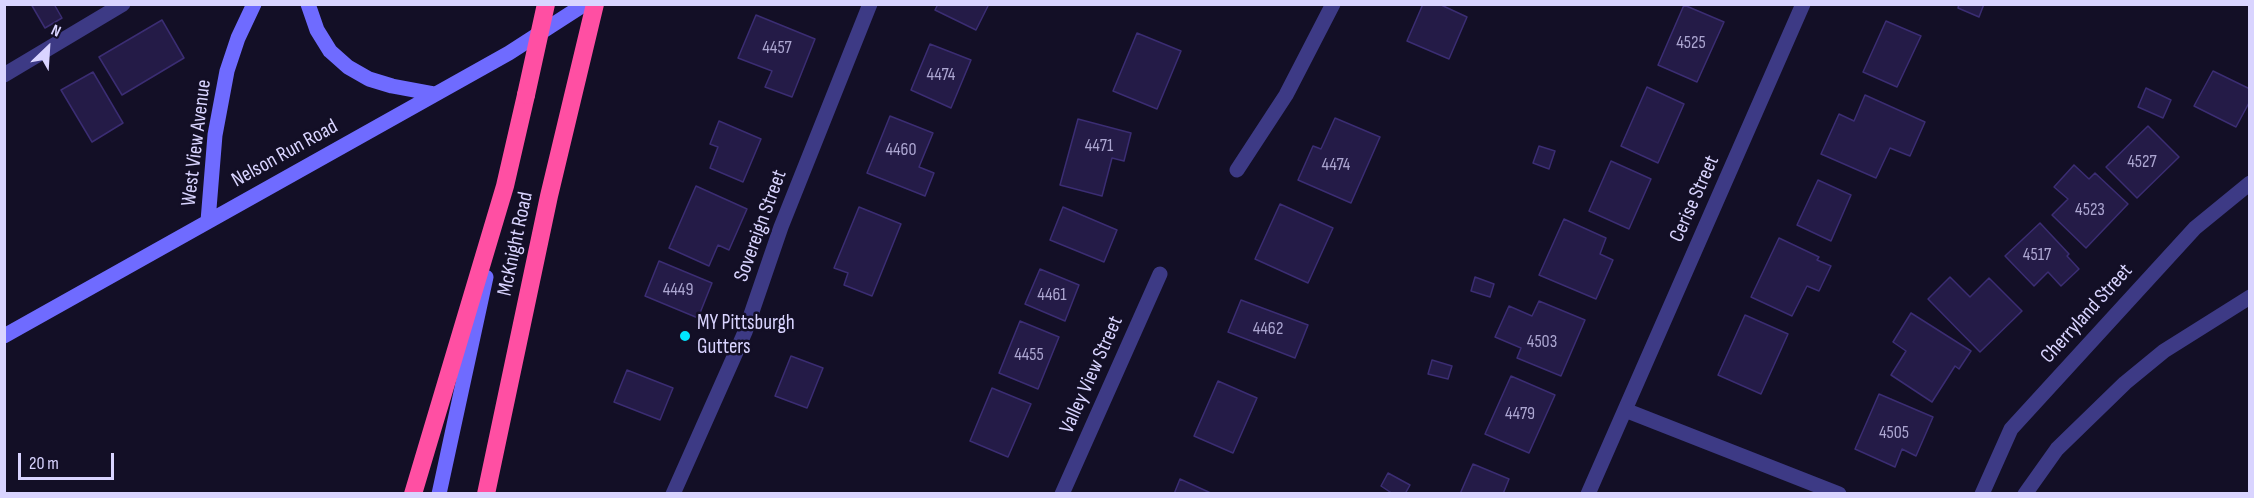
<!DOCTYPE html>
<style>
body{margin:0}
#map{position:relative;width:2254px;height:498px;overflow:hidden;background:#130f26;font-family:"Sofia Sans Condensed",sans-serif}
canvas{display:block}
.frame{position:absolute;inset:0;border:6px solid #d9d4ff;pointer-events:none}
.north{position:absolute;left:18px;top:18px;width:60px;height:60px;-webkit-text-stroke:4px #130f26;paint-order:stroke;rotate:25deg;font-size:16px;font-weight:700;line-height:24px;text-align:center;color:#d9d4ff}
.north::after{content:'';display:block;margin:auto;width:21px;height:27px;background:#d9d4ff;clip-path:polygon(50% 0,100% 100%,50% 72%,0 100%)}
.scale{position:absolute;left:18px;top:453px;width:96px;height:27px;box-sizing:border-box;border:3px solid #d9d4ff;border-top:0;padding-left:8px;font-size:18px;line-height:21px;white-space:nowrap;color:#d9d4ff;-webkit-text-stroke:4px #130f26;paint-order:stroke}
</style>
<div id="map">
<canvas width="2254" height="498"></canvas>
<div class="frame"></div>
<div class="north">N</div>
<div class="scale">20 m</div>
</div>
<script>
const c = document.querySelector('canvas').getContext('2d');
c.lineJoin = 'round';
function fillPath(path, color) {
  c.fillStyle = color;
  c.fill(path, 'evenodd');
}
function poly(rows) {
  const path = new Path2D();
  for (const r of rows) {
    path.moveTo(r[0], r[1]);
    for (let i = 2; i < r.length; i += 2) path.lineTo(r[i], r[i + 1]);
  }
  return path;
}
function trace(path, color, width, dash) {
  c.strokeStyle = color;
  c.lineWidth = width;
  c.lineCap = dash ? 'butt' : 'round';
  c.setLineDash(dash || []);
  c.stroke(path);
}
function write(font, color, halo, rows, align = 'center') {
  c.font = font + ' "Sofia Sans Condensed",sans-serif';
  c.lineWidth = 5;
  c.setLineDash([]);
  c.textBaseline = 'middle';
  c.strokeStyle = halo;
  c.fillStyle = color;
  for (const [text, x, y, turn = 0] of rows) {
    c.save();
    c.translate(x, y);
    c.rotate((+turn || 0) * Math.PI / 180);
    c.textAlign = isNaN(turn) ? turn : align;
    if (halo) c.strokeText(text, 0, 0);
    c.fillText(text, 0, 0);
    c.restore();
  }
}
const building = poly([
 [31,4,54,4,62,18,45,28,31,4],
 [938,4,989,4,976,30,935,10,938,4],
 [1423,4,1439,4,1467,17,1449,59,1407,41,1423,4],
 [1959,4,1984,4,1979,17,1958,8,1959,4],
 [1684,5,1724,22,1697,82,1658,65,1684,5],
 [756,15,815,39,792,97,765,87,772,71,738,58,756,15],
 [162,20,184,58,122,95,99,57,162,20],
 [1886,21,1921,36,1897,87,1863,72,1886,21],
 [1137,33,1181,51,1157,109,1113,91,1137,33],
 [930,44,971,60,951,108,911,90,930,44],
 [2213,71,2250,89,2250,101,2236,127,2194,106,2213,71],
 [93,72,123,123,92,142,61,90,93,72],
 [1647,87,1684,104,1658,163,1621,146,1647,87],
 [2146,88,2171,100,2163,118,2138,107,2146,88],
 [1865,95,1925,122,1910,156,1890,148,1876,178,1821,154,1839,114,1854,121,1865,95],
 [890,116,933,133,919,167,934,173,925,196,867,173,890,116],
 [1335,118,1380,137,1351,203,1298,180,1313,146,1321,149,1335,118],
 [1078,119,1131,133,1124,161,1112,158,1102,196,1060,185,1078,119],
 [719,121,761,139,743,182,710,168,718,147,710,144,719,121],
 [2148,126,2179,157,2137,198,2106,167,2148,126],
 [1539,146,1555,151,1549,169,1533,163,1539,146],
 [1611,161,1651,179,1629,229,1589,211,1611,161],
 [2074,165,2089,179,2095,173,2128,204,2086,248,2052,215,2068,199,2054,187,2074,165],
 [1818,180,1851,195,1831,241,1797,225,1818,180],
 [696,186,747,209,729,250,718,245,709,266,669,248,696,186],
 [1280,204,1333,228,1308,283,1255,259,1280,204],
 [859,207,901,224,872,296,844,285,848,273,834,268,859,207],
 [1063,207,1117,230,1104,262,1050,240,1063,207],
 [1564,219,1606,238,1600,254,1613,260,1596,299,1539,275,1564,219],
 [2040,223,2069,254,2067,256,2079,269,2061,286,2048,272,2034,286,2005,256,2040,223],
 [1779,238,1819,257,1817,260,1831,266,1819,291,1807,286,1792,316,1751,297,1779,238],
 [659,261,712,283,698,318,645,296,659,261],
 [1040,269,1079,285,1065,321,1025,304,1040,269],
 [1475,277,1494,284,1490,297,1471,291,1475,277],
 [1950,277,1970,297,1989,278,2022,311,1980,352,1928,299,1950,277],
 [1241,300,1308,325,1295,358,1228,332,1241,300],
 [1539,301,1585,320,1561,376,1517,358,1521,348,1495,337,1509,306,1532,316,1539,301],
 [1911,313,1971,351,1959,369,1955,366,1932,402,1891,375,1906,351,1893,342,1911,313],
 [1745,315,1788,334,1761,394,1718,375,1745,315],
 [1020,321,1059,337,1038,389,999,373,1020,321],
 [791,356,823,368,807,408,775,396,791,356],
 [1432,360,1452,366,1448,379,1428,374,1432,360],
 [627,370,673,388,660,420,614,402,627,370],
 [1511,376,1555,395,1529,453,1485,434,1511,376],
 [1218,381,1257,398,1233,453,1194,436,1218,381],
 [992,388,1031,404,1008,457,970,441,992,388],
 [1879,394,1933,417,1916,456,1902,449,1895,467,1855,449,1879,394],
 [1473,464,1509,479,1503,494,1460,494,1473,464],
 [1388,473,1410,485,1405,494,1393,494,1381,486,1388,473],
 [1180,479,1213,494,1174,494,1180,479]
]);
const lane = poly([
 [2025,494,2057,449,2125,383,2164,351,2250,297]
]);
const street = poly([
 [4,75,123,4],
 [1237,170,1286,95,1333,4],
 [1625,410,1839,494],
 [673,494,745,332,781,227,870,4],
 [1062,494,1160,274],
 [1588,494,1803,4],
 [1982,494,2011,429,2195,228,2250,183]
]);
const secondary = poly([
 [308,4,317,30,330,51,348,67,369,79,392,86,435,94],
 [208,221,215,135,227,71,238,38,254,4],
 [4,336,509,53,585,4],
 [439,494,486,277]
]);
const highway = poly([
 [413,494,505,186,526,95],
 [486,494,549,196,595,4]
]);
const highwayBridge = poly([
 [526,95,546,4]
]);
const markers = [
 [685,336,6,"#00e5ff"]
];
const numberNames = [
 ["4525",1691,43],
 ["4457",777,48],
 ["4474",941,75],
 ["4471",1099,146],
 ["4460",901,150],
 ["4527",2142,162],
 ["4474",1336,165],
 ["4523",2090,210],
 ["4517",2037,255],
 ["4449",678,290],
 ["4461",1052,295],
 ["4462",1268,329],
 ["4503",1542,342],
 ["4455",1029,355],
 ["4479",1520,414],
 ["4505",1894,433]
];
const streetNames = [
 ["West View Avenue",197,143,-83],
 ["Nelson Run Road",285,154,-29],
 ["Cerise Street",1695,199,-66],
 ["Sovereign Street",761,226,-70],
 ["McKnight Road",516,244,-78],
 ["Cherryland Street",2087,314,-48],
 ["Valley View Street",1092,375,-66]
];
const poiNames = [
 ["MY Pittsburgh",697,324],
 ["Gutters",697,348]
];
fillPath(building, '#241b47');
trace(building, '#3b2d73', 1.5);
trace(lane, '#3d3a85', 15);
trace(street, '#3d3a85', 15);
trace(secondary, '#6f6bff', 15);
trace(highway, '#ff4fa3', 18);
trace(highwayBridge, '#ff4fa3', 18);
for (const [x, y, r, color] of markers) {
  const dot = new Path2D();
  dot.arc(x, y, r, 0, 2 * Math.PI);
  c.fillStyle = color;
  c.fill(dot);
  trace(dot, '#130f26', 2);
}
write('18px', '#aca6d1', null, numberNames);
write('21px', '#d9d4ff', '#130f26', streetNames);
write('21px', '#d9d4ff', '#130f26', poiNames, 'left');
</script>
